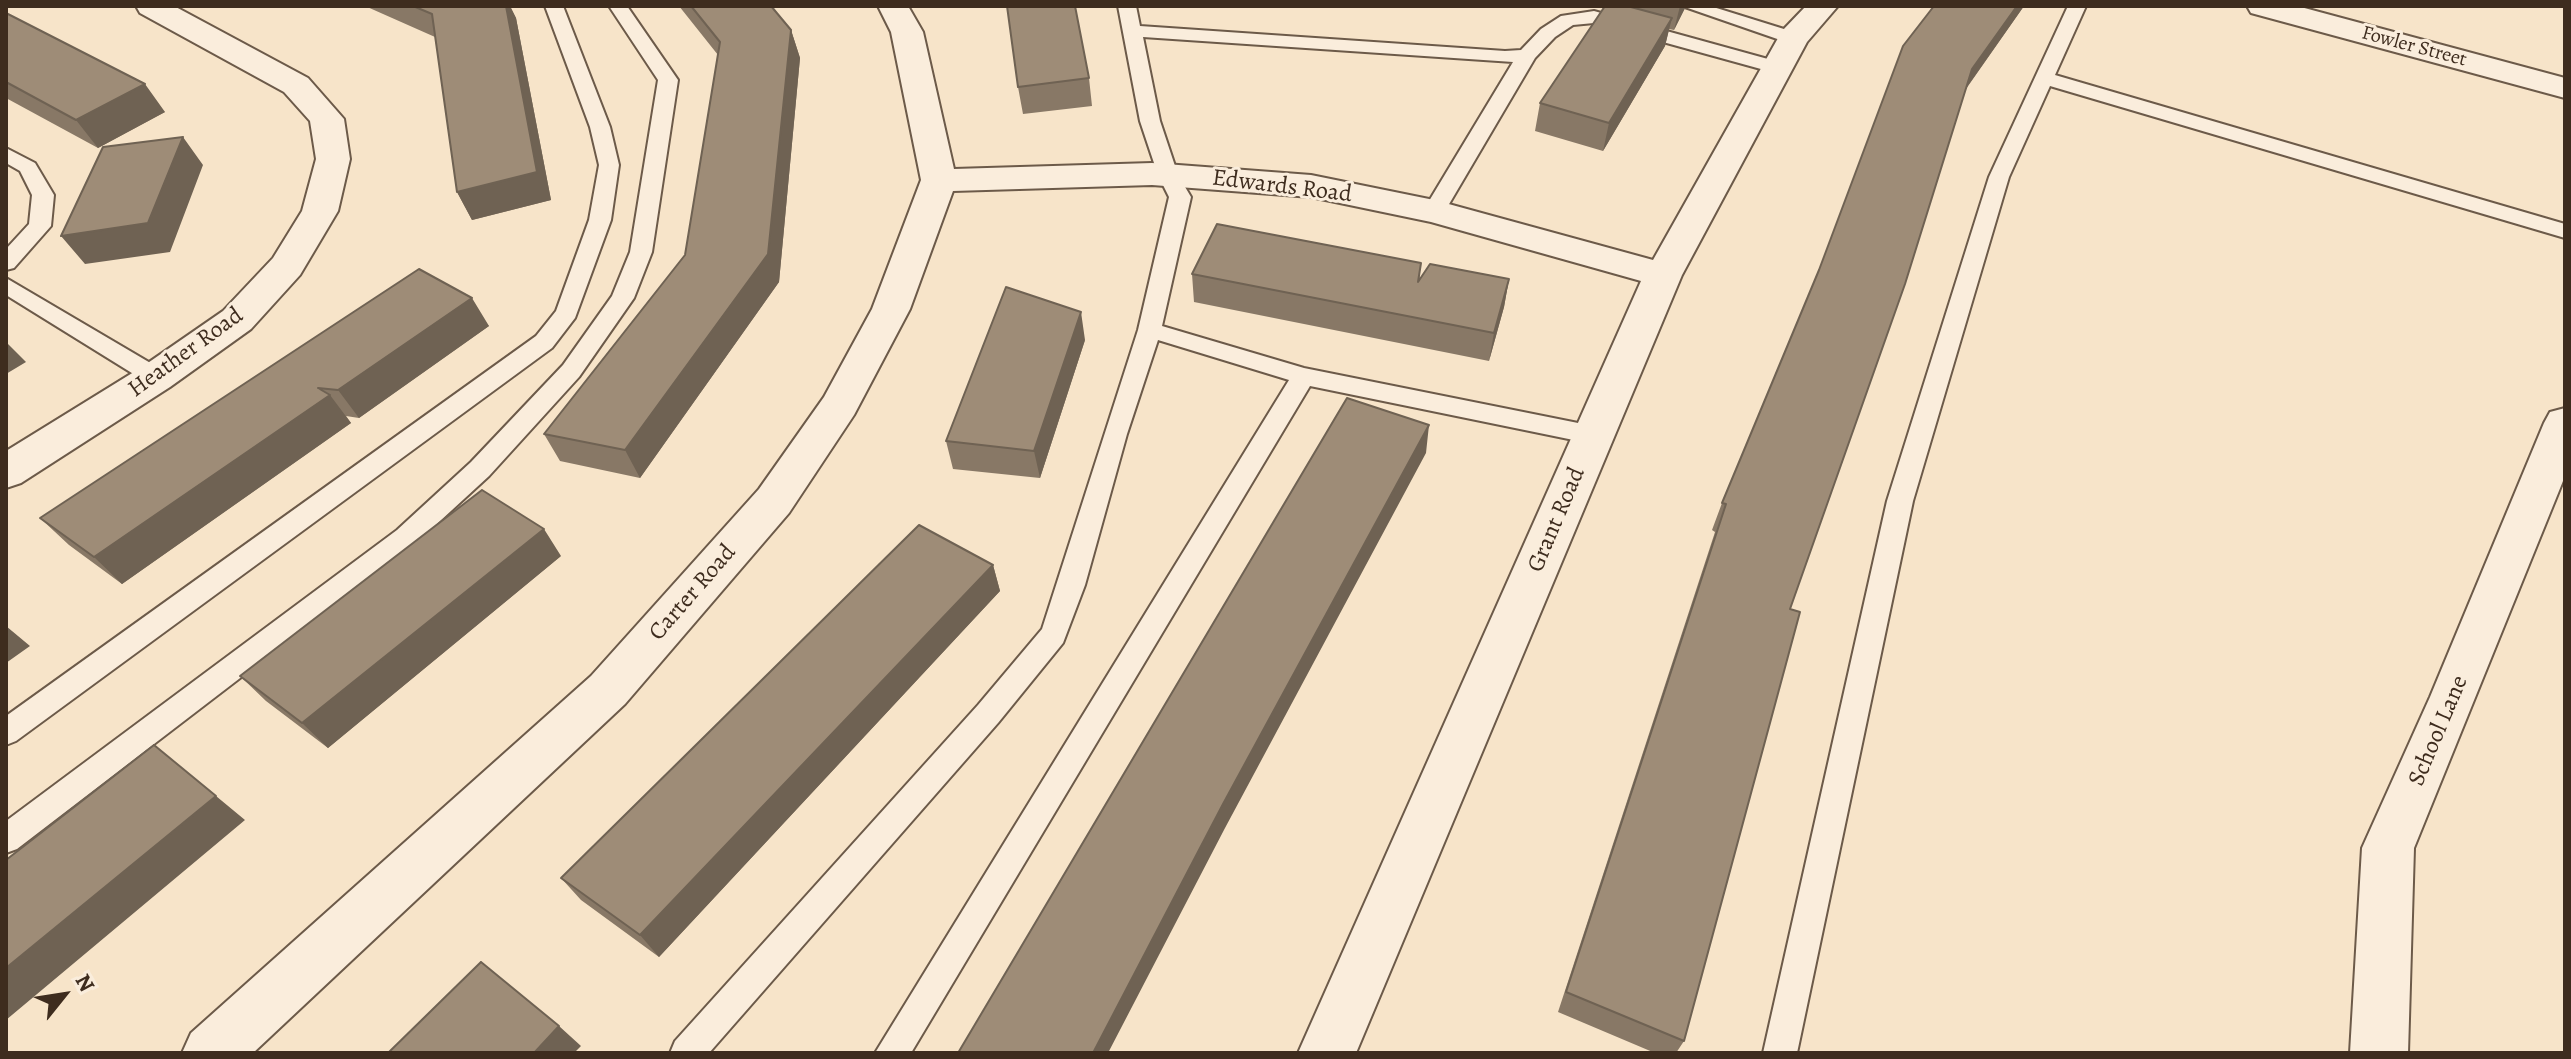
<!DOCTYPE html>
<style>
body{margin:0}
#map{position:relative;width:2571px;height:1059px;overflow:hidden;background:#f7e4c9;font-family:Alegreya,serif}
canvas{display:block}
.frame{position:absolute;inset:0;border:8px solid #3e2c1e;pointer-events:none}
.north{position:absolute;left:24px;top:955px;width:80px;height:80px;-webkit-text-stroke:6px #faeddc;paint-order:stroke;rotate:60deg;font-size:22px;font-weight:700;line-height:32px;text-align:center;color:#3e2c1e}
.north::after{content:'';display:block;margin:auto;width:28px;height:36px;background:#3e2c1e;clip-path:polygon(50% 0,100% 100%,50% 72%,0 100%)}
</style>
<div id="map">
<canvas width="2571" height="1059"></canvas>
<div class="frame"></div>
<div class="north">N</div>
</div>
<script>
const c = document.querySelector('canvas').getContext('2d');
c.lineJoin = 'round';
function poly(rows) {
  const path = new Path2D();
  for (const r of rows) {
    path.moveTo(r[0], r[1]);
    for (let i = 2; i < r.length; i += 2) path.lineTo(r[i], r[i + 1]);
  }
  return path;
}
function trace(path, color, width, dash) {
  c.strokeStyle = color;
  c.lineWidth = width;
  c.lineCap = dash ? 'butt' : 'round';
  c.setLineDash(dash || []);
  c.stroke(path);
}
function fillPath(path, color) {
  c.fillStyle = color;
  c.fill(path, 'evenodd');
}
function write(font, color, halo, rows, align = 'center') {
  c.font = font + ' Alegreya,serif';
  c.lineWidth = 6;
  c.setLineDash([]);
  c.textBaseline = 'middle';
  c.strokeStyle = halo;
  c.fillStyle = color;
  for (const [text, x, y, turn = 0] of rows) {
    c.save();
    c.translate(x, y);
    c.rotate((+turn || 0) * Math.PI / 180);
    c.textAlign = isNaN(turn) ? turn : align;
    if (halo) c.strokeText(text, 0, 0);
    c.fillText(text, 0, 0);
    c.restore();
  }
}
const lane = poly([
 [545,6,563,6,610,127,619,165,611,220,575,318,552,348,16,741,6,745,6,716,536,336,556,311,589,220,599,165,590,127,545,6],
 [609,6,627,6,678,80,652,252,634,298,579,377,489,476,415,544,17,849,6,853,6,821,397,530,471,462,563,365,612,296,630,252,658,80,609,6],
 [1118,6,1136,6,1140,26,1505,51,1521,50,1541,29,1561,16,1594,11,1786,64,1789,68,1779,74,1594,23,1573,25,1555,37,1535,58,1445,211,1434,218,1423,211,1513,62,1143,37,1160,121,1178,175,1191,197,1162,326,1304,368,1593,426,1602,429,1605,435,1602,441,1593,444,1310,386,911,1053,875,1053,1289,380,1158,340,1127,434,1085,585,1063,643,998,723,709,1053,670,1053,675,1041,978,705,1042,629,1138,330,1169,197,1158,175,1140,121,1118,6],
 [1682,6,1710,6,1800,34,1802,38,1793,44,1786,42,1682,6],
 [2068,6,2086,6,2055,75,2565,224,2565,238,2050,86,2009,177,1913,501,1797,1053,1763,1053,1887,501,1989,177,2068,6],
 [6,148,35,163,54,195,51,226,14,268,6,270,6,249,29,224,32,195,20,171,6,163,6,148],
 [6,278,164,371,168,377,164,383,148,383,6,295,6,278]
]);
const street = poly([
 [136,6,174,6,308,78,344,119,350,159,338,211,300,275,251,329,170,387,21,483,6,488,6,451,142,367,223,311,273,258,302,211,316,159,310,121,284,92,140,13,136,6],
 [878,6,908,6,923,32,954,169,1152,163,1311,175,1434,200,1653,260,1782,31,1806,6,1838,6,1807,42,1682,275,1356,1053,1298,1053,1641,281,1431,222,1311,197,1152,185,953,191,910,309,854,415,789,513,625,704,253,1053,182,1053,191,1033,591,676,759,489,824,397,872,309,921,180,891,32,878,6],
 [2247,6,2297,6,2565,78,2565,98,2251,13,2247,6],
 [2565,408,2565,476,2414,848,2408,1053,2350,1053,2362,848,2430,697,2544,423,2550,412,2565,408]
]);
const wall = poly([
 [365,6,510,6,516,18,551,200,472,220,457,192,435,37],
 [679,6,771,6,791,30,800,58,779,282,640,478,560,461,544,434,685,255,718,55],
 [1605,6,1686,6,1674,30,1669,29,1665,46,1603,151,1535,131,1540,103],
 [1934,6,2024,6,1966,89,1790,609,1684,1041,1676,1053,1655,1053,1558,1012,1715,532,1712,530,1722,503],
 [6,13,165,112,98,148,6,98],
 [1089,78,1092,106,1023,114,1018,87],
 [1421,263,1419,280,1509,279,1504,307,1489,361,1194,302,1192,274],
 [419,269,489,326,359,418,346,416,351,423,122,584,69,545,40,518],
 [1085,340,1040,478,953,469,946,441],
 [561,556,328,748,266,701,240,676],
 [993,565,1000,591,659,957,581,900,561,878]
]);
const shadedWall = poly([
 [506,6,510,6,516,18,551,200,472,220,457,192],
 [1680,6,1686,6,1674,30],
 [2017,6,2024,6,1960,97,1972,69],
 [1672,18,1665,46,1603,151,1609,123],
 [791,30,800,58,779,282,640,478,625,450],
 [145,84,165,112,98,148,76,120],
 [183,137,203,165,170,252,85,264,61,236],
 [1509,279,1504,307,1489,361,1494,333],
 [472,298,489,326,359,418,338,390],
 [1081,312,1085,340,1040,478,1034,451],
 [6,342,26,362,6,374],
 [330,395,351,423,122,584,94,557],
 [1429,425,1426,453,1225,828,1108,1053,1093,1053,1223,804],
 [544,529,561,556,328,748,302,723],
 [993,565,1000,591,659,957,640,935],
 [6,626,30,646,6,663],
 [216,796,245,820,6,1020,6,968],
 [559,1026,581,1046,574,1053,534,1053]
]);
const building = poly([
 [413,6,506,6,537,172,457,192,432,14,413,6],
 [691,6,771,6,791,30,768,254,625,450,544,434,685,255,720,42,691,6],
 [1007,6,1075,6,1089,78,1018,87,1007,6],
 [1605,6,1627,6,1672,18,1609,123,1540,103,1605,6],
 [1934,6,2017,6,1972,69,1905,284,1790,609,1800,612,1684,1041,1566,992,1726,504,1722,503,1819,270,1903,46,1934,6],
 [6,13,145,84,76,120,6,82,6,13],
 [183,137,148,223,61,236,103,147,183,137],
 [1217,224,1421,263,1418,282,1430,264,1509,279,1494,333,1192,274,1217,224],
 [419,269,472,298,338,390,318,388,330,395,94,557,40,518,419,269],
 [1006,287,1081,312,1034,451,946,441,1006,287],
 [1347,398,1429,425,1223,804,1093,1053,958,1053,1347,398],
 [482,490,544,529,302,723,240,676,482,490],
 [919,525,993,565,640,935,561,878,919,525],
 [154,745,216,796,6,968,6,860,154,745],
 [481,962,559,1026,534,1053,388,1053,481,962]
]);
const farStreetnames = [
 ["Fowler Street",2414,47,15]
];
const streetNames = [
 ["Edwards Road",1282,187,7],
 ["Heather Road",186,353,-36],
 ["Grant Road",1557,520,-67],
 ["Carter Road",693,593,-49],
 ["School Lane",2439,731,-67]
];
trace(lane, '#6c5a49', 4);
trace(street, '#6c5a49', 4);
fillPath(lane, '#faeddc');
fillPath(street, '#faeddc');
fillPath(wall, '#887866');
fillPath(shadedWall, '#6f6253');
fillPath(building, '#9e8c77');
trace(building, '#6f6253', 2);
write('20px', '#3e2c1e', '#faeddc', farStreetnames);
write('24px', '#3e2c1e', '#faeddc', streetNames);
</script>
